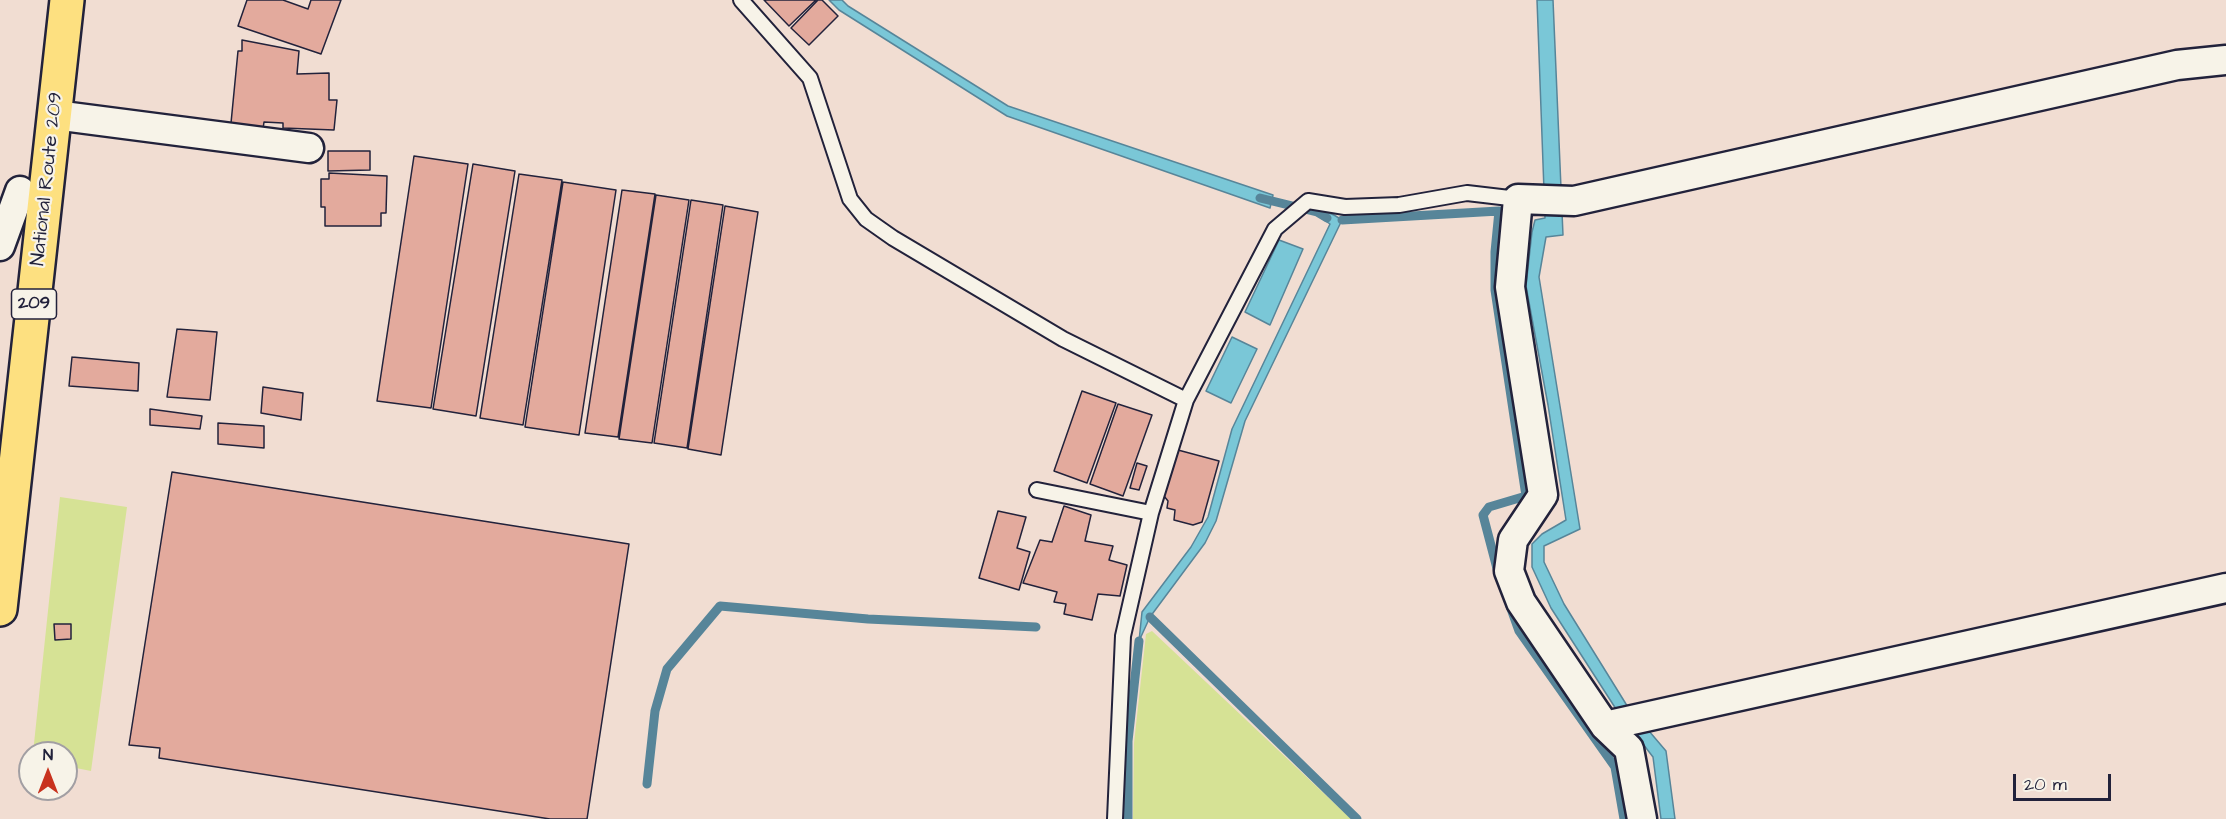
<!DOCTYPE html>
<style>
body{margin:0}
#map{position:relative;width:2226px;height:819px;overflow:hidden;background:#f1ddd2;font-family:"Architects Daughter",sans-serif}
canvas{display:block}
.north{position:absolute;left:18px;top:741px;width:60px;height:60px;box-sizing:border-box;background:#f7f3e8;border:2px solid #a29fa3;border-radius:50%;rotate:0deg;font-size:16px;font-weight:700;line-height:24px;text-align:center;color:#22223b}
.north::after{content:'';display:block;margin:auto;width:21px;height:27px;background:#c8321e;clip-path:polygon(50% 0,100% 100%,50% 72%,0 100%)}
.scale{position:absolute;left:2013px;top:774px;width:98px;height:27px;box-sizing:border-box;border:3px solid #22223b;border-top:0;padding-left:8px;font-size:18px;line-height:21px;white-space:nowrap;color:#22223b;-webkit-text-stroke:4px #f7f3e8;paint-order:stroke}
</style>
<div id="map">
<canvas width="2226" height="819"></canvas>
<div class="north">N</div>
<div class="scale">20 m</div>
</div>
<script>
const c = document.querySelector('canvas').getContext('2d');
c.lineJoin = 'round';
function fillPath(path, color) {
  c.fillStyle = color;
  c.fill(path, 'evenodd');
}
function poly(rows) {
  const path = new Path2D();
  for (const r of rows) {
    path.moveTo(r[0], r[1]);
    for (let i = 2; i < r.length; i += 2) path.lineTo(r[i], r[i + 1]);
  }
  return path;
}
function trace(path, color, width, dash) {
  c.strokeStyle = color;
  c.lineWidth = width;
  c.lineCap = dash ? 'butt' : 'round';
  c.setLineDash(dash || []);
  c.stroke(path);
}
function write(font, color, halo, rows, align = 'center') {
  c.font = font + ' "Architects Daughter",sans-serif';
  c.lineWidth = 4.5;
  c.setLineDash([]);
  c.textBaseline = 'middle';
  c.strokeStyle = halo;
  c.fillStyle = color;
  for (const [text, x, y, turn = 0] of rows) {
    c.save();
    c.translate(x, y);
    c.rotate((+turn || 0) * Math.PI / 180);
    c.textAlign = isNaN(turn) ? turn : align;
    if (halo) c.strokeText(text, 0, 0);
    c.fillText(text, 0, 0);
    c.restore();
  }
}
const green = poly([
 [60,497,127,507,91,771,66,766,66,753,33,753],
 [1152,631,1351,819,1133,819,1134,743,1146,634]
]);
const water = poly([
 [829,0,842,0,848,6,1008,106,1273,195,1270,208,1007,116,839,10,829,0],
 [1537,0,1553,0,1563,235,1546,237,1539,277,1580,529,1544,546,1544,562,1564,604,1626,704,1666,751,1675,819,1661,819,1653,757,1616,709,1551,608,1532,567,1532,544,1542,534,1566,520,1548,405,1526,286,1532,232,1535,220,1545,218,1537,0],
 [1318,209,1334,215,1342,220,1245,421,1216,521,1205,543,1150,617,1139,641,1142,612,1191,547,1208,517,1232,429,1330,224,1315,214,1318,209],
 [1279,240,1303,249,1270,325,1245,312,1279,240],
 [1232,337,1257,349,1231,403,1206,391,1232,337]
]);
const stream = poly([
 [1260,198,1317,212,1327,218],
 [1342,220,1499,211,1495,252,1495,290,1526,496,1489,507,1483,515,1499,576],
 [1510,606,1519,631,1615,767,1624,819],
 [1150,617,1357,819],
 [647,784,655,711,667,669,720,606,868,619,1036,627],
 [1128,819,1128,741,1139,641]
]);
const building = poly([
 [247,0,283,0,308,9,311,0,341,0,321,54,238,26,247,0],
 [764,0,816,0,789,26,764,0],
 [818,0,822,0,838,16,809,45,791,28,818,0],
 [242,40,299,51,297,74,329,73,329,100,337,100,334,130,283,128,283,123,264,122,263,129,231,123,238,51,242,51,242,40],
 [328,151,370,151,370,170,328,171,328,151],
 [414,156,468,164,431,408,377,401,414,156],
 [473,164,515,171,476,416,433,409,473,164],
 [329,173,387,176,386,213,381,213,381,226,325,226,325,207,321,207,321,179,329,179,329,173],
 [519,174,562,180,523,425,480,418,519,174],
 [563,182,616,190,579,435,525,427,563,182],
 [622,190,655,194,618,437,585,433,622,190],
 [656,195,689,200,652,443,619,439,656,195],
 [691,200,723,205,687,448,654,443,691,200],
 [725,206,758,212,721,455,688,449,725,206],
 [177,329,217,332,210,400,167,397,177,329],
 [72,357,139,363,138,391,69,386,72,357],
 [263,387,303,393,301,420,261,413,263,387],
 [1082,391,1116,403,1087,483,1054,471,1082,391],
 [1118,404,1152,415,1123,496,1090,484,1118,404],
 [150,409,202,416,200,429,150,425,150,409],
 [218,423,264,426,264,448,218,444,218,423],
 [1178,450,1219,461,1202,522,1193,525,1174,520,1175,510,1167,508,1168,501,1164,496,1178,450],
 [1137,463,1147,466,1139,490,1130,488,1137,463],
 [172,472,629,544,587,819,550,819,159,758,160,748,129,745,172,472],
 [1064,506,1091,515,1085,541,1113,546,1109,560,1127,565,1120,596,1098,594,1092,620,1064,614,1066,604,1054,602,1057,592,1023,583,1040,540,1052,542,1064,506],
 [998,511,1026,517,1017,548,1030,552,1019,590,979,578,998,511],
 [54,624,71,624,71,639,55,640,54,624]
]);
const service = poly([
 [741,0,810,78,850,199,866,219,893,238,1063,339,1186,400],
 [1037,490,1151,513],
 [1115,819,1123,636,1151,513,1186,400,1275,229,1308,201,1345,207,1399,205,1467,193,1518,199]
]);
const minor = poly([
 [55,115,309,148],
 [0,246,20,191],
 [1605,726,2226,588],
 [1642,819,1629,749,1605,726,1521,602,1509,571,1513,540,1543,495,1510,287,1518,199,1574,201,2177,65,2226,60]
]);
const trunk = poly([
 [0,609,67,0]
]);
const shields = [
 [34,304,45]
];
const shieldNames = [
 ["209",34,304]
];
const streetNames = [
 ["National Route 209",48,179,-84]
];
fillPath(green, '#d6e295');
fillPath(water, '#7ac7d7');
trace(water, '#578599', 1.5);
trace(stream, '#578599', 9);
fillPath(building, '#e3aa9d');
trace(building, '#22223b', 1.5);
trace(service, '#22223b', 18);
trace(minor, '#22223b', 33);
trace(trunk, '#22223b', 38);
trace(service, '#f7f3e8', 14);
trace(minor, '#f7f3e8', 28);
trace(trunk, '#fde080', 33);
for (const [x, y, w] of shields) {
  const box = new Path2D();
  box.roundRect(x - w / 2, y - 15, w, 30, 4.5);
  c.fillStyle = '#f7f3e8';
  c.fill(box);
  trace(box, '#22223b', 1.5);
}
write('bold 18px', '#22223b', null, shieldNames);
write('20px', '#22223b', '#f7f3e8', streetNames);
</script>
